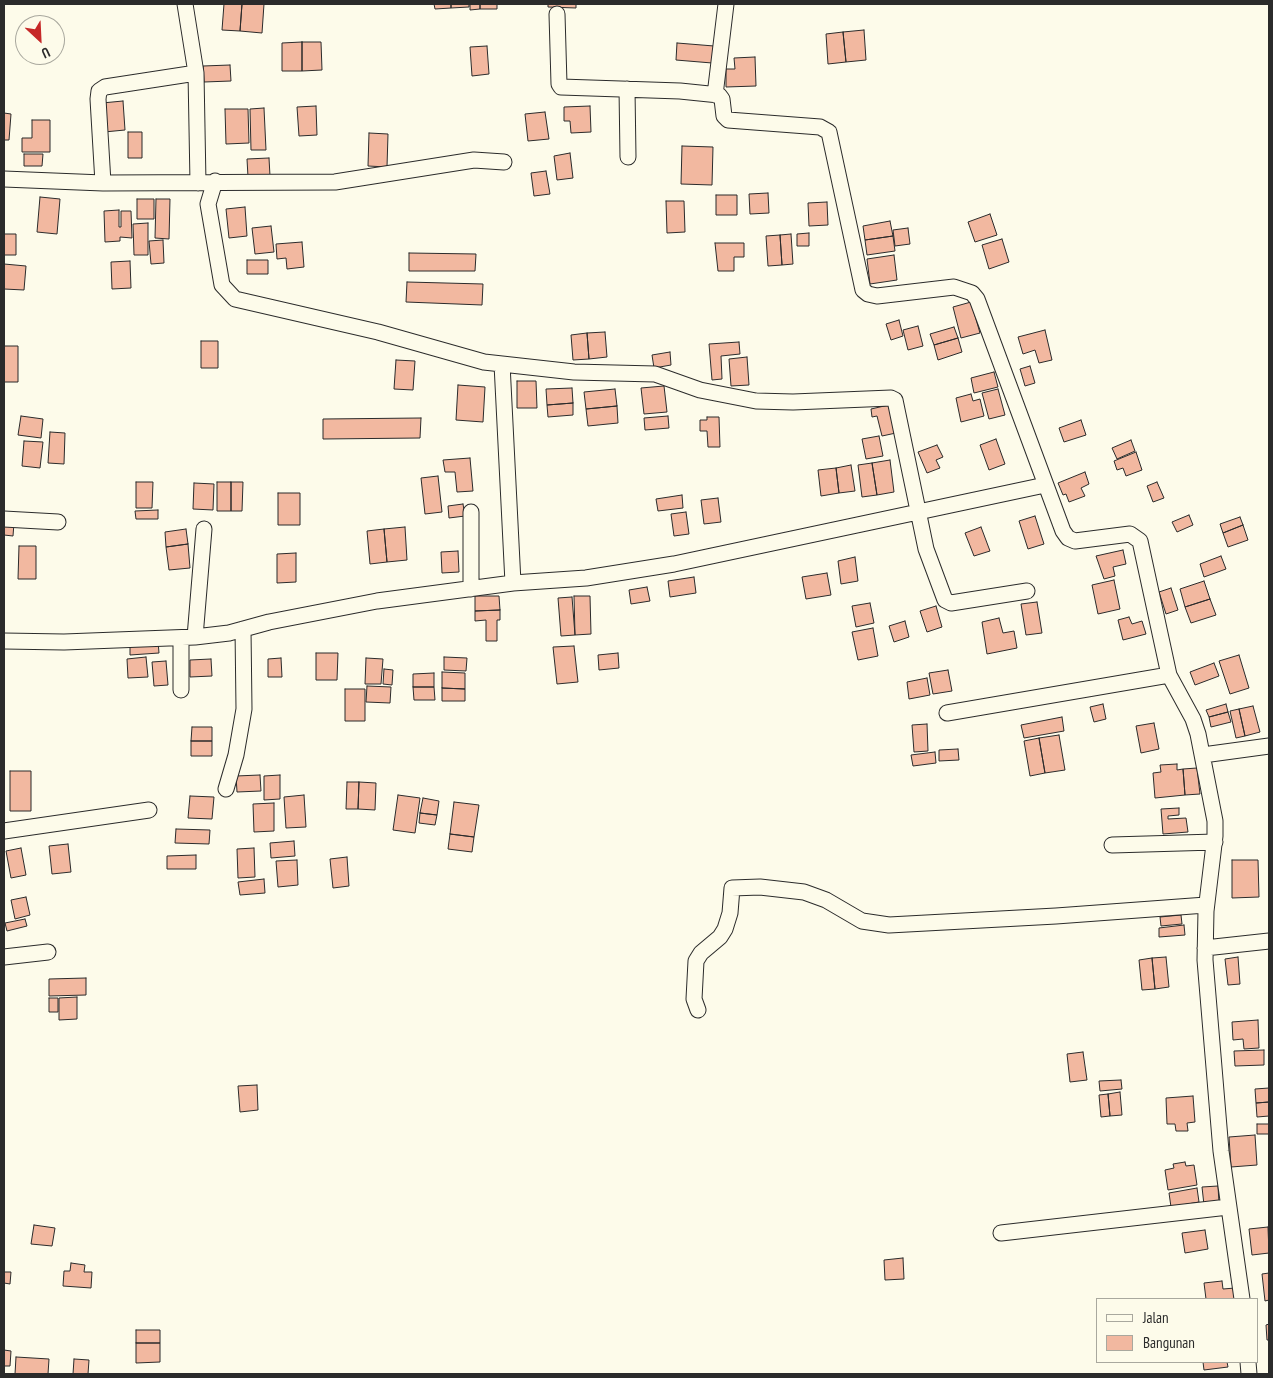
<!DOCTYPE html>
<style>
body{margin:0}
#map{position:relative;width:1273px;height:1378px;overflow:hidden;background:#fdfbea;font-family:"PT Sans Narrow",sans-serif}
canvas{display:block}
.frame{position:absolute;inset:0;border:5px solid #2b2b2b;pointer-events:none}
.legend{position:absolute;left:1096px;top:1298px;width:162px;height:65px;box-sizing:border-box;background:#fdfbea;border:1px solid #a9a89e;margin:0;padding:6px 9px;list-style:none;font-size:15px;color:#2b2b2b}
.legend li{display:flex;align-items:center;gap:10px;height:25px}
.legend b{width:25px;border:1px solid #a9a89e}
.north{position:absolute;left:15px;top:15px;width:50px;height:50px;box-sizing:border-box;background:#fdfbea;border:1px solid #a9a89e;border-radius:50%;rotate:155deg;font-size:14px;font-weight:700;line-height:20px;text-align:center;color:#2b2b2b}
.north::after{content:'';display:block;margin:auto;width:18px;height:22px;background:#c62828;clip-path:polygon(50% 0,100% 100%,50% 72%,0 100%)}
</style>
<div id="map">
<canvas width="1273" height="1378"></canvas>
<div class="frame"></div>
<ul class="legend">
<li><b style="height:6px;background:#fdfbea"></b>Jalan</li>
<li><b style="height:14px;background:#f2b8a0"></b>Bangunan</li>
</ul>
<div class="north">U</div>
</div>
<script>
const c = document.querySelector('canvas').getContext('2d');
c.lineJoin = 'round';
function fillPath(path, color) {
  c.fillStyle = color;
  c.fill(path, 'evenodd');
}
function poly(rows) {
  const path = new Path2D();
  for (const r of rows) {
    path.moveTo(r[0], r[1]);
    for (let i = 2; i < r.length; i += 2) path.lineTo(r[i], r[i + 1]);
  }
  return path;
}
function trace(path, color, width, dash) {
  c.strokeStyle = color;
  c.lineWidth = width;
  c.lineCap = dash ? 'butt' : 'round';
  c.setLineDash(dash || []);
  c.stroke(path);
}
const building = poly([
 [224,4,242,4,240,31,222,30,224,4],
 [242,4,264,4,262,33,240,31,242,4],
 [434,4,451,4,451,8,435,9,434,4],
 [451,4,469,4,469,7,451,8,451,4],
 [470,4,480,4,480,9,470,10,470,4],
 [480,4,497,4,497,9,480,9,480,4],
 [548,4,576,4,576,8,548,7,548,4],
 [864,30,866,60,846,62,843,32,864,30],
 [843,32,846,62,828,64,826,34,843,32],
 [302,42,321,42,322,70,302,71,302,42],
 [302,42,302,71,282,71,282,43,302,42],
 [677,43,714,46,712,63,676,60,677,43],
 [487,46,489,74,472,76,470,47,487,46],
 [755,57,756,86,726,87,726,69,735,69,734,58,755,57],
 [230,65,231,81,204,82,203,66,230,65],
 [123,101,125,130,104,132,102,103,123,101],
 [316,106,317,135,299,136,297,107,316,106],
 [590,106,591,132,571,133,570,121,564,121,564,107,590,106],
 [264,108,266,150,251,150,250,109,264,108],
 [225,109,248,109,249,143,226,144,225,109],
 [545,112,549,139,528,141,525,114,545,112],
 [4,113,11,114,9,140,4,140,4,113],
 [32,120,50,120,50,152,22,152,22,138,32,138,32,120],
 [128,132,142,132,142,158,128,158,128,132],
 [369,133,388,134,387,167,368,166,369,133],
 [682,146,713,147,712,185,681,184,682,146],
 [570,153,573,178,557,180,554,156,570,153],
 [24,154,43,154,42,166,24,166,24,154],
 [269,158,270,176,248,177,247,159,269,158],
 [546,171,550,194,534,196,531,173,546,171],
 [768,193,769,213,750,214,749,194,768,193],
 [716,195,737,195,737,215,716,215,716,195],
 [40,197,60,199,57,234,37,232,40,197],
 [137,199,154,199,154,219,137,219,137,199],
 [156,199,170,199,169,239,155,238,156,199],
 [666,201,684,201,685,232,667,233,666,201],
 [827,202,828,225,809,226,808,203,827,202],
 [245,207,247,236,229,238,226,209,245,207],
 [119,210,119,227,121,227,121,211,131,211,132,238,120,237,120,241,105,242,104,211,119,210],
 [990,214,997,235,975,242,968,222,990,214],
 [890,221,893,236,865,240,863,226,890,221],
 [148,223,148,255,134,255,133,224,148,223],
 [271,226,274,252,255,254,252,228,271,226],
 [908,228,910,244,895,246,893,230,908,228],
 [809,233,809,246,797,246,797,234,809,233],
 [4,234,16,234,16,255,4,255,4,234],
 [791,234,793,264,782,265,780,235,791,234],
 [780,235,782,265,768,266,766,236,780,235],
 [893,236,895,251,867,255,865,240,893,236],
 [1002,239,1009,262,989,269,982,245,1002,239],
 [163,240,164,263,151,264,149,241,163,240],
 [302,242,304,267,287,269,286,258,277,259,276,244,302,242],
 [715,243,744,243,744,257,734,257,734,271,718,271,715,243],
 [409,253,476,254,475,271,409,271,409,253],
 [894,255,897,280,870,284,867,259,894,255],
 [247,260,268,260,268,274,247,274,247,260],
 [130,261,131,288,112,289,111,262,130,261],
 [4,264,26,266,24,290,4,289,4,264],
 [407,282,483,284,482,305,406,302,407,282],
 [971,302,980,333,961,338,953,307,971,302],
 [899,320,903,336,891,340,886,324,899,320],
 [918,326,923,346,908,350,903,330,918,326],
 [954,327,958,338,934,345,930,334,954,327],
 [1045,330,1052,360,1039,363,1035,350,1023,354,1018,337,1045,330],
 [605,332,607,357,589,359,587,333,605,332],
 [587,333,589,359,573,360,571,335,587,333],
 [958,338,962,352,938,360,934,345,958,338],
 [201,341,218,341,218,368,201,368,201,341],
 [739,342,740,354,721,356,722,379,712,380,709,344,739,342],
 [4,346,18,346,18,382,4,382,4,346],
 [670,352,671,365,654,368,652,355,670,352],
 [747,357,749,385,731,386,729,359,747,357],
 [396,360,415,361,413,390,394,389,396,360],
 [1030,366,1035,383,1025,386,1020,369,1030,366],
 [994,372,998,387,974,393,971,378,994,372],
 [517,381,536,381,537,408,517,408,517,381],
 [458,385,485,387,483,422,456,420,458,385],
 [664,386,667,412,644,414,641,388,664,386],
 [572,388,573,403,547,405,546,389,572,388],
 [615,389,617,406,586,409,584,392,615,389],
 [998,389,1005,415,989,419,982,393,998,389],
 [971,394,973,401,980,399,984,416,961,422,956,398,971,394],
 [573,403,573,415,548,417,547,405,573,403],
 [893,404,896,433,882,436,877,416,872,417,871,409,893,404],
 [617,406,618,423,588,426,586,409,617,406],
 [21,416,43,419,41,438,18,435,21,416],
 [668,416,669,428,645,430,644,418,668,416],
 [707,417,719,417,720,447,708,447,707,431,700,431,700,420,707,420,707,417],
 [421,418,420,438,323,439,323,419,421,418],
 [1081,420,1086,435,1064,442,1059,428,1081,420],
 [50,432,65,433,64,464,48,463,50,432],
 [879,436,883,456,866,459,862,439,879,436],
 [996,439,1005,464,989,470,980,445,996,439],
 [1131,440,1135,451,1117,459,1112,448,1131,440],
 [24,441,43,442,40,468,22,466,24,441],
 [937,445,943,457,936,460,940,468,927,473,918,452,937,445],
 [1136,452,1142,470,1126,476,1123,468,1117,470,1114,461,1136,452],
 [470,458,473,491,457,492,455,472,445,472,443,460,470,458],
 [890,460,894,492,877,495,872,463,890,460],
 [872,463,877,495,862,497,858,465,872,463],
 [851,465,855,491,839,493,836,468,851,465],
 [836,468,839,493,821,496,818,470,836,468],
 [1085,472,1089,484,1081,488,1085,496,1069,502,1066,494,1063,495,1058,483,1085,472],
 [438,476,442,512,425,514,421,478,438,476],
 [136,482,153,482,152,508,136,508,136,482],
 [217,482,231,482,231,511,217,511,217,482],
 [231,482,243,482,242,511,231,511,231,482],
 [1157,482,1164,498,1153,502,1147,486,1157,482],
 [194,483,214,484,213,510,193,509,194,483],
 [278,493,300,493,300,525,278,525,278,493],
 [682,495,683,508,658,511,656,499,682,495],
 [718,498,721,522,704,524,701,500,718,498],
 [463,504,465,516,449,518,448,506,463,504],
 [158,510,158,519,136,519,135,511,158,510],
 [686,512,689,534,674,536,671,514,686,512],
 [1189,515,1193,525,1177,532,1172,522,1189,515],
 [1035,516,1044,544,1028,549,1019,521,1035,516],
 [1240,517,1243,525,1223,533,1220,524,1240,517],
 [4,522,14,523,13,536,4,535,4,522],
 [1243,525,1248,540,1228,547,1223,533,1243,525],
 [405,527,407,560,387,562,384,529,405,527],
 [981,527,990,551,974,556,965,533,981,527],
 [186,529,188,544,166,547,165,532,186,529],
 [384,529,387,562,370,564,367,531,384,529],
 [188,544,190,568,169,570,166,547,188,544],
 [19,546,36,546,36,579,18,579,19,546],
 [1123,550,1126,564,1113,567,1115,576,1104,579,1096,556,1123,550],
 [458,551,459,572,442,573,441,552,458,551],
 [296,553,296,582,277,583,277,554,296,553],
 [1221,556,1226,569,1204,577,1200,564,1221,556],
 [855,557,858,581,841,584,838,561,855,557],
 [827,573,831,595,806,599,802,577,827,573],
 [694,577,696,593,670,597,668,581,694,577],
 [1114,580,1120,609,1098,614,1092,585,1114,580],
 [1204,581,1210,599,1185,607,1180,589,1204,581],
 [647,587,650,601,631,604,629,590,647,587],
 [1171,588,1178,610,1166,614,1159,592,1171,588],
 [475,596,499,596,500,610,475,611,475,596],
 [574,596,590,596,591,634,575,635,574,596],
 [572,597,575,635,561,636,558,598,572,597],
 [1210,599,1216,615,1191,623,1185,607,1210,599],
 [1037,602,1042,633,1026,635,1021,604,1037,602],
 [870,603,874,623,856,627,852,606,870,603],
 [936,606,942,627,927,632,920,611,936,606],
 [500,610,500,620,497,620,497,641,486,641,486,620,475,621,475,611,500,610],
 [1129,617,1132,624,1142,621,1146,634,1123,640,1118,620,1129,617],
 [999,618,1003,633,1014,631,1017,648,987,654,982,622,999,618],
 [905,621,909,637,894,642,889,626,905,621],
 [873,628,878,656,858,660,852,632,873,628],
 [158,641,159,653,130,655,130,643,158,641],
 [574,646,578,682,557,684,553,647,574,646],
 [316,653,338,653,337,680,316,680,316,653],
 [618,653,619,668,599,670,598,655,618,653],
 [1239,655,1249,688,1230,694,1219,661,1239,655],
 [146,657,148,677,128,678,127,659,146,657],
 [444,657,467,658,466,671,444,670,444,657],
 [281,658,282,677,268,677,268,659,281,658],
 [366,658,383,659,381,684,365,684,366,658],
 [211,659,212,676,190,677,190,660,211,659],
 [166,661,168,685,154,686,152,662,166,661],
 [1214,663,1219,676,1195,685,1190,672,1214,663],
 [384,669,393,670,392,685,383,684,384,669],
 [948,670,952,691,933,694,929,673,948,670],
 [442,672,465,673,465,689,442,688,442,672],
 [434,673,434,687,413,687,413,674,434,673],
 [927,678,930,695,909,699,907,682,927,678],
 [367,686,391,687,390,703,366,702,367,686],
 [413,687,434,687,435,700,414,700,413,687],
 [442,688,465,689,465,701,442,701,442,688],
 [345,689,365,689,365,721,345,721,345,689],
 [1103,704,1106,719,1094,722,1090,707,1103,704],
 [1226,704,1228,712,1209,717,1206,710,1226,704],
 [1253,706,1260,732,1245,736,1239,709,1253,706],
 [1239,709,1245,736,1236,738,1230,711,1239,709],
 [1228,712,1231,722,1211,727,1209,717,1228,712],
 [1062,717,1064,731,1024,738,1021,725,1062,717],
 [1154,723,1159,749,1141,753,1136,726,1154,723],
 [927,724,928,751,914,752,912,725,927,724],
 [192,727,212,727,212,741,191,741,192,727],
 [1059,735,1065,770,1045,773,1039,738,1059,735],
 [1039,738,1045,773,1030,776,1024,741,1039,738],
 [191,741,212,741,212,756,191,756,191,741],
 [958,749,959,760,939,761,939,750,958,749],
 [935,752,936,763,913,766,911,755,935,752],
 [1177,764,1177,770,1183,769,1185,795,1155,798,1153,773,1161,772,1160,765,1177,764],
 [1197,768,1200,794,1185,795,1183,769,1197,768],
 [10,771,31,771,31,811,10,811,10,771],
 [260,775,261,791,237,792,236,776,260,775],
 [280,775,280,799,264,800,264,776,280,775],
 [347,782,359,782,358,809,346,809,347,782],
 [359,782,376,783,375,810,358,809,359,782],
 [304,795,306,827,286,828,284,797,304,795],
 [398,795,420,798,415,833,393,830,398,795],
 [190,796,214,797,212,819,188,818,190,796],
 [423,798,439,801,437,815,420,813,423,798],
 [454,802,479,805,474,837,450,834,454,802],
 [274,803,274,831,254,832,253,804,274,803],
 [1179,808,1179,815,1168,816,1168,819,1186,818,1188,832,1163,834,1161,809,1179,808],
 [420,813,437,815,435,825,419,823,420,813],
 [176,829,210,830,209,844,175,843,176,829],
 [450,834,474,837,472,852,448,849,450,834],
 [294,841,295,856,271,858,270,843,294,841],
 [68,844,71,872,52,874,49,846,68,844],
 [21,848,26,875,11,878,6,851,21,848],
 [254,848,255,877,238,878,237,849,254,848],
 [196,855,196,869,167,869,167,856,196,855],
 [347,857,349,886,333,888,330,859,347,857],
 [297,860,298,885,278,887,276,861,297,860],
 [1232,860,1258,860,1259,897,1232,898,1232,860],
 [264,879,265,893,240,895,238,882,264,879],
 [26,897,30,915,15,919,11,900,26,897],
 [1181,915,1182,924,1161,926,1160,917,1181,915],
 [25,919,27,926,7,931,5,923,25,919],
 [1184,925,1185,935,1159,937,1159,928,1184,925],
 [1166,957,1169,987,1155,989,1152,958,1166,957],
 [1238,957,1240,984,1228,985,1225,959,1238,957],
 [1152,958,1155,989,1142,990,1139,960,1152,958],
 [86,978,86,995,49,996,49,979,86,978],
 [77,997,77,1019,59,1020,59,998,77,997],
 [49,998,58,998,58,1012,49,1012,49,998],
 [1258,1020,1259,1048,1244,1049,1243,1039,1233,1040,1232,1022,1258,1020],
 [1264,1050,1264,1065,1235,1066,1234,1051,1264,1050],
 [1083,1052,1087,1080,1070,1082,1067,1054,1083,1052],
 [1121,1080,1122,1089,1100,1091,1099,1081,1121,1080],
 [257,1085,258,1110,240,1112,238,1086,257,1085],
 [1269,1088,1269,1102,1256,1103,1255,1089,1269,1088],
 [1120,1092,1122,1115,1110,1116,1108,1094,1120,1092],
 [1108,1094,1110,1116,1101,1117,1099,1095,1108,1094],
 [1193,1096,1195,1122,1187,1123,1188,1131,1176,1131,1175,1124,1167,1124,1166,1098,1193,1096],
 [1269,1102,1269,1116,1257,1117,1256,1103,1269,1102],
 [1257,1124,1269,1124,1269,1134,1257,1134,1257,1124],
 [1255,1135,1257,1165,1231,1167,1229,1137,1255,1135],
 [1185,1162,1186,1166,1194,1165,1197,1185,1168,1190,1165,1170,1174,1168,1173,1164,1185,1162],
 [1218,1186,1219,1203,1204,1205,1202,1187,1218,1186],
 [1197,1188,1199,1202,1171,1207,1169,1193,1197,1188],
 [34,1225,55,1228,52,1246,31,1244,34,1225],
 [1268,1227,1269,1253,1252,1255,1249,1229,1268,1227],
 [1205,1230,1208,1249,1185,1253,1182,1233,1205,1230],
 [903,1258,904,1279,885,1280,884,1260,903,1258],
 [71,1263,85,1265,84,1272,92,1272,91,1288,63,1286,64,1271,70,1271,71,1263],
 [4,1272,11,1272,10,1284,4,1283,4,1272],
 [1269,1273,1269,1300,1265,1301,1262,1274,1269,1273],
 [1222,1281,1223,1289,1235,1288,1236,1299,1206,1299,1204,1283,1222,1281],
 [1269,1324,1269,1340,1267,1340,1266,1325,1269,1324],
 [136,1330,160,1330,160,1343,136,1343,136,1330],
 [136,1343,160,1343,160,1362,136,1363,136,1343],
 [4,1350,11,1351,10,1366,4,1366,4,1350],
 [16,1357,49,1359,48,1374,15,1374,16,1357],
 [74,1359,89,1360,88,1374,73,1374,74,1359],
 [1203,1362,1227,1362,1228,1367,1204,1370,1203,1362]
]);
const minor = poly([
 [185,4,196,73,198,183],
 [557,14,559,84,561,87,680,91,719,95,722,99,724,116,728,120,820,127,829,132,863,290,868,294,877,296,954,287,972,293,977,299,1063,531,1068,538,1075,541,1130,534,1140,541,1169,675,1193,719,1198,734,1215,821,1215,836,1206,911,1205,960,1221,1151,1242,1299],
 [627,89,628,157],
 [715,95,726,4],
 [4,179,103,183,335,182,474,160,504,162],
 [215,181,208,204,222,285,235,299,378,332,484,362,574,372,655,374,700,390,756,401,793,402,891,398,895,400,926,549,945,600,951,603,1027,591],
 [103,183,98,99,99,91,105,87,196,73],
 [502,364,513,583],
 [4,519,58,522],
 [471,589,471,512],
 [195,637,204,529],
 [181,638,181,690],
 [4,641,64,642,195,637,229,633,269,622,377,601,513,583,586,578,674,564,1045,485],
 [947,713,1169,675],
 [1203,755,1269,746],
 [226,789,236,755,244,709,243,629],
 [4,831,149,810],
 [1112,845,1215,842],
 [1205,948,1269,941],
 [4,957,48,952],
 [698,1010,694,999,696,961,701,953,720,937,725,929,730,913,732,888,760,887,804,892,826,900,862,921,889,925,1056,916,1206,905],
 [1001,1233,1228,1207],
 [1248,1362,1249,1374]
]);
fillPath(building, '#f2b8a0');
trace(building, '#2b2b2b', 1);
trace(minor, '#2b2b2b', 17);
trace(minor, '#fdfbea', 15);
</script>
